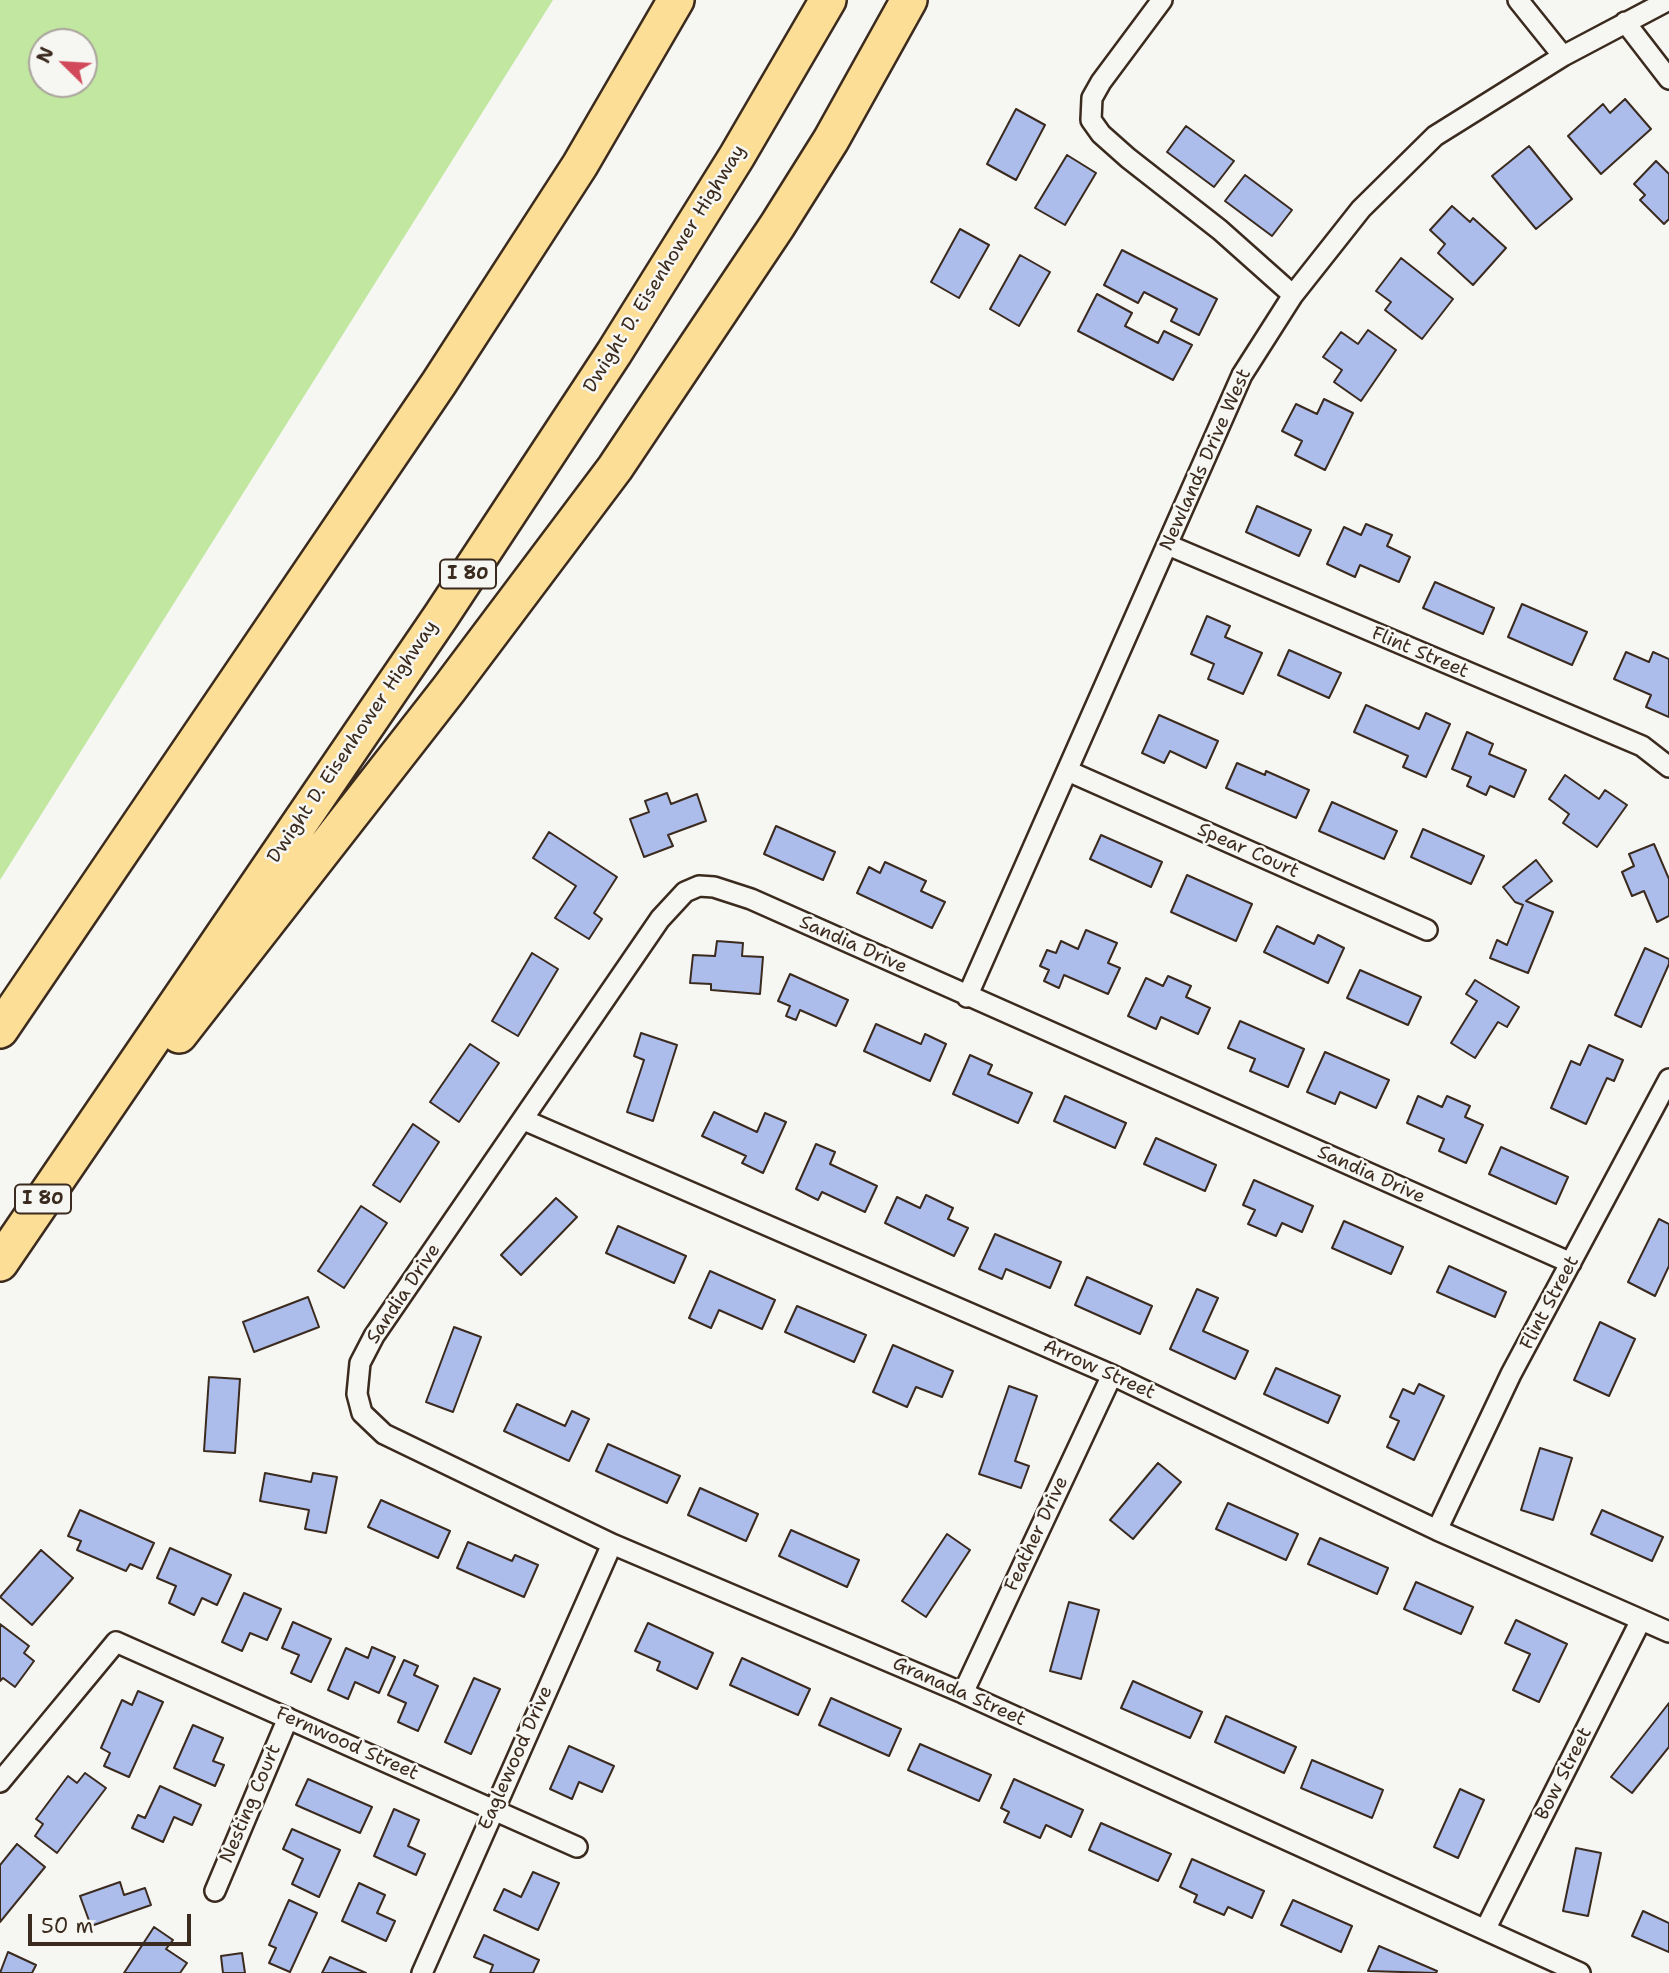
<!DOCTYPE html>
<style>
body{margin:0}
#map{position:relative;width:1669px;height:1973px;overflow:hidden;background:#f6f6f2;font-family:"Shantell Sans",sans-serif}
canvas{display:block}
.north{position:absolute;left:28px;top:28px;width:70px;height:70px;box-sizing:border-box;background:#f6f6f2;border:2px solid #aba49d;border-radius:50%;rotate:294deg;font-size:19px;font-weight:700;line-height:28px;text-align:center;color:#3b2a1e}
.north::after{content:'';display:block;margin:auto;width:24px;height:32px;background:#d1495b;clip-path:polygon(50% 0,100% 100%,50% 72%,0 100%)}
.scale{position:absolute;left:28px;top:1914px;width:163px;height:32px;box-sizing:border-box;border:4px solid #3b2a1e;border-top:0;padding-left:9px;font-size:21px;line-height:24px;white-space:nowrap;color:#3b2a1e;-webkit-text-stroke:5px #f6f6f2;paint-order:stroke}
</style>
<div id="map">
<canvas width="1669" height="1973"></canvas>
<div class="north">N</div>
<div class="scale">50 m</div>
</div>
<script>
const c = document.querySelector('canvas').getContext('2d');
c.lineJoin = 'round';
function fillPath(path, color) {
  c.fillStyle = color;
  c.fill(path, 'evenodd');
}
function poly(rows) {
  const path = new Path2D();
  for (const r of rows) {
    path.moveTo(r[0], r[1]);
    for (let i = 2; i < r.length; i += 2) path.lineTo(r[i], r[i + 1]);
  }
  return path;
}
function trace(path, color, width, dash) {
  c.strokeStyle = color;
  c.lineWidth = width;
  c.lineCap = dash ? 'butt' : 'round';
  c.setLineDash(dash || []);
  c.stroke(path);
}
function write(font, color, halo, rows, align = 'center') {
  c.font = font + ' "Shantell Sans",sans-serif';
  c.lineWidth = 5;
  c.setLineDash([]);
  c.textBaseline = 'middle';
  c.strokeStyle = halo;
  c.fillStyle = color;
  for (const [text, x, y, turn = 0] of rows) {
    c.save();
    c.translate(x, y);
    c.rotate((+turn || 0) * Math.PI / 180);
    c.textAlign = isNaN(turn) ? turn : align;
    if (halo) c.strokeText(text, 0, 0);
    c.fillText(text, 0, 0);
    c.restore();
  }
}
const green = poly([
 [0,0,553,0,0,880],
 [42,42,84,42,84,84,42,84]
]);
const building = poly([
 [1625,99,1651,129,1601,174,1568,136,1603,104,1610,113,1625,99],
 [1016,109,1045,125,1016,180,987,164,1016,109],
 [1186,126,1234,161,1214,187,1167,152,1186,126],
 [1529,146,1572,199,1536,229,1492,176,1529,146],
 [1067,155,1096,173,1065,225,1035,208,1067,155],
 [1656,161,1669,174,1669,219,1664,224,1640,200,1645,195,1634,184,1656,161],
 [1245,175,1292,210,1272,236,1225,201,1245,175],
 [1452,206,1470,222,1473,218,1506,248,1473,285,1438,253,1445,244,1430,230,1452,206],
 [960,229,989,245,959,298,931,282,960,229],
 [1122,250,1217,299,1199,335,1171,321,1177,309,1144,292,1138,303,1104,285,1122,250],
 [1020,255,1050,272,1019,326,990,309,1020,255],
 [1401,258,1453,299,1422,339,1385,310,1391,302,1376,291,1401,258],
 [1097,294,1132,313,1125,326,1158,343,1164,331,1192,345,1173,380,1078,331,1097,294],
 [1368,330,1396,350,1361,401,1334,382,1342,370,1323,357,1341,332,1358,344,1368,330],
 [1324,399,1353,413,1325,470,1295,455,1302,441,1282,431,1296,404,1317,414,1324,399],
 [1257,506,1311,530,1299,556,1246,532,1257,506],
 [1366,524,1392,535,1387,546,1410,557,1399,582,1360,565,1355,577,1327,564,1344,527,1361,535,1366,524],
 [1435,582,1494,608,1483,634,1423,608,1435,582],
 [1522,604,1587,632,1572,665,1508,637,1522,604],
 [1207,616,1230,626,1225,637,1262,653,1243,694,1208,679,1214,664,1191,654,1207,616],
 [1289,650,1341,673,1329,698,1278,675,1289,650],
 [1626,652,1649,662,1653,652,1669,659,1669,717,1646,707,1651,695,1614,679,1626,652],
 [1366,705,1419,729,1426,713,1450,724,1426,777,1403,767,1408,756,1354,732,1366,705],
 [1159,715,1218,741,1206,768,1170,751,1164,763,1142,753,1159,715],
 [1467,732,1493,744,1489,754,1526,770,1514,797,1490,786,1486,795,1467,786,1471,777,1452,769,1467,732],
 [1237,763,1265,775,1266,771,1309,790,1296,818,1226,788,1237,763],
 [1565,775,1599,799,1605,790,1627,805,1597,847,1563,823,1569,814,1549,799,1565,775],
 [667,793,671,804,697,794,706,821,668,835,673,846,644,857,630,819,649,812,645,801,667,793],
 [1332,802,1397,831,1384,859,1319,831,1332,802],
 [776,826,835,852,823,880,764,854,776,826],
 [1423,829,1484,856,1471,884,1411,857,1423,829],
 [549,832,617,877,594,913,602,919,589,939,555,918,576,886,533,858,549,832],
 [1101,835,1162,862,1151,887,1090,859,1101,835],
 [1654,844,1669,879,1669,916,1657,922,1644,891,1632,896,1622,872,1634,866,1629,854,1654,844],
 [1536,860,1552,881,1526,901,1553,912,1528,973,1490,958,1497,940,1507,945,1523,905,1515,902,1503,887,1536,860],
 [885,862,926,881,921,891,945,902,932,928,857,893,869,867,880,873,885,862],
 [1187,875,1252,904,1236,941,1171,912,1187,875],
 [1277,926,1314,944,1318,935,1344,948,1328,983,1264,952,1277,926],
 [1086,930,1117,943,1108,963,1120,968,1108,994,1064,975,1059,988,1044,981,1049,970,1040,966,1047,950,1056,953,1061,941,1078,949,1086,930],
 [717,941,743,943,742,956,763,957,760,994,711,990,711,984,690,983,693,955,715,956,717,941],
 [1645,948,1669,959,1669,964,1641,1027,1615,1015,1645,948],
 [532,953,558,969,518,1036,492,1021,532,953],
 [1360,970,1421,997,1408,1025,1347,998,1360,970],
 [790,974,848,1000,836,1026,800,1010,796,1020,786,1016,790,1006,778,1001,790,974],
 [1168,976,1191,986,1186,997,1210,1008,1198,1034,1161,1017,1156,1029,1128,1016,1146,978,1163,986,1168,976],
 [1475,980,1519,1007,1507,1027,1498,1022,1475,1058,1451,1043,1477,1001,1466,994,1475,980],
 [1240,1021,1304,1049,1288,1087,1250,1071,1255,1059,1228,1048,1240,1021],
 [876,1024,921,1044,925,1034,946,1044,930,1081,864,1051,876,1024],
 [641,1033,677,1045,653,1121,627,1112,644,1060,634,1056,641,1033],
 [470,1044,499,1063,459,1122,430,1102,470,1044],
 [1589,1045,1623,1060,1614,1081,1607,1078,1586,1124,1551,1108,1571,1061,1580,1065,1589,1045],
 [1325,1052,1389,1080,1376,1108,1340,1092,1335,1104,1307,1092,1325,1052],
 [970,1055,992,1065,988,1074,1032,1093,1018,1123,953,1094,970,1055],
 [1065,1096,1126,1123,1115,1148,1054,1121,1065,1096],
 [1418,1096,1442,1107,1447,1096,1470,1106,1465,1117,1483,1125,1466,1163,1439,1151,1444,1139,1407,1123,1418,1096],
 [714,1112,757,1132,765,1113,786,1122,763,1173,742,1163,746,1156,702,1136,714,1112],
 [413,1124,439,1142,400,1202,373,1185,413,1124],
 [1156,1138,1216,1165,1205,1191,1144,1164,1156,1138],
 [816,1144,835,1152,830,1164,877,1186,865,1212,822,1192,818,1200,796,1189,816,1144],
 [1501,1147,1568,1177,1556,1204,1489,1174,1501,1147],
 [1254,1180,1313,1206,1302,1232,1282,1223,1276,1236,1248,1224,1255,1210,1243,1205,1254,1180],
 [926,1195,953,1208,948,1219,968,1228,954,1256,885,1223,897,1197,920,1208,926,1195],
 [556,1198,577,1217,521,1275,501,1255,556,1198],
 [361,1206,387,1223,344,1288,318,1271,361,1206],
 [1659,1219,1669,1224,1669,1266,1655,1296,1628,1282,1659,1219],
 [1344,1221,1403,1247,1391,1274,1332,1248,1344,1221],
 [618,1226,686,1256,674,1283,606,1253,618,1226],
 [995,1234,1061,1262,1050,1288,1006,1269,1002,1279,979,1269,995,1234],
 [1449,1266,1506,1292,1495,1317,1437,1292,1449,1266],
 [710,1271,775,1300,762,1329,719,1310,711,1328,689,1318,710,1271],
 [1087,1277,1152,1306,1140,1334,1075,1305,1087,1277],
 [1197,1289,1218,1298,1203,1331,1248,1351,1235,1379,1170,1349,1197,1289],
 [308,1297,319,1327,254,1352,243,1322,308,1297],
 [797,1306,866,1335,854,1362,785,1332,797,1306],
 [1600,1322,1635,1339,1609,1396,1574,1380,1600,1322],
 [454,1327,481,1337,453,1412,426,1402,454,1327],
 [893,1345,953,1371,942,1397,916,1387,907,1407,873,1392,893,1345],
 [1276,1368,1340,1396,1328,1423,1264,1394,1276,1368],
 [209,1377,240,1379,235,1453,204,1451,209,1377],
 [1419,1384,1444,1396,1414,1460,1387,1447,1399,1421,1390,1417,1403,1389,1414,1394,1419,1384],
 [1009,1386,1037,1396,1015,1461,1029,1466,1021,1488,979,1474,1009,1386],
 [517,1404,565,1426,572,1411,589,1419,569,1461,504,1431,517,1404],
 [608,1444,680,1476,667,1503,596,1471,608,1444],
 [1540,1448,1572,1458,1553,1520,1521,1510,1540,1448],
 [1158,1463,1181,1482,1133,1539,1110,1520,1158,1463],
 [265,1473,311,1482,313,1473,337,1477,326,1533,305,1529,309,1510,260,1501,265,1473],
 [700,1488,758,1514,746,1541,688,1515,700,1488],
 [381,1500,450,1531,438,1558,368,1527,381,1500],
 [1228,1503,1298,1534,1286,1560,1216,1529,1228,1503],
 [80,1510,154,1543,142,1569,130,1564,126,1571,77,1550,81,1541,68,1536,80,1510],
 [1602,1510,1663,1537,1652,1561,1591,1534,1602,1510],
 [791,1530,859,1560,847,1587,779,1556,791,1530],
 [947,1534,970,1550,926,1617,902,1601,947,1534],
 [1320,1538,1388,1568,1377,1594,1308,1564,1320,1538],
 [468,1542,512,1561,515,1555,538,1565,524,1597,457,1568,468,1542],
 [170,1548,231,1575,217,1605,202,1598,194,1615,169,1603,176,1586,157,1578,170,1548],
 [41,1550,73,1578,32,1625,0,1597,41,1550],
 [1416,1582,1473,1607,1461,1634,1404,1609,1416,1582],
 [244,1593,281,1609,267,1640,250,1633,242,1651,222,1642,244,1593],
 [1069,1602,1099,1610,1081,1679,1050,1671,1069,1602],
 [1516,1620,1567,1644,1539,1702,1513,1690,1530,1654,1505,1643,1516,1620],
 [293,1622,331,1639,311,1682,291,1673,299,1655,282,1648,293,1622],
 [648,1623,713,1653,697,1689,657,1670,660,1662,635,1651,648,1623],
 [0,1624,29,1646,24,1653,34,1661,15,1687,3,1678,0,1681,0,1624],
 [372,1647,395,1657,379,1693,355,1682,348,1699,328,1690,346,1648,368,1658,372,1647],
 [742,1658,810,1689,798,1715,730,1685,742,1658],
 [404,1660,418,1666,414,1675,438,1686,418,1731,398,1722,406,1703,388,1695,404,1660],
 [474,1678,500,1689,471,1754,445,1742,474,1678],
 [1133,1681,1202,1712,1190,1738,1121,1708,1133,1681],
 [138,1691,163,1702,129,1777,104,1766,110,1753,101,1748,122,1700,132,1705,138,1691],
 [831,1698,901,1729,889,1756,819,1725,831,1698],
 [1669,1703,1669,1747,1632,1793,1611,1777,1669,1703],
 [1226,1716,1296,1747,1284,1773,1215,1742,1226,1716],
 [193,1725,223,1738,213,1761,224,1765,215,1786,174,1768,193,1725],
 [920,1744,991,1775,979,1801,908,1770,920,1744],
 [569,1746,614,1766,602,1792,579,1782,572,1799,550,1789,569,1746],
 [1312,1760,1383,1790,1372,1818,1301,1788,1312,1760],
 [85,1773,106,1788,57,1853,35,1836,43,1824,36,1819,68,1776,77,1783,85,1773],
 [308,1779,372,1807,360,1833,296,1805,308,1779],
 [1014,1779,1083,1810,1071,1837,1046,1825,1040,1838,1004,1822,1009,1812,1001,1808,1014,1779],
 [160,1786,201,1805,192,1825,174,1817,163,1842,132,1828,138,1815,145,1818,160,1786],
 [1460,1789,1484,1800,1458,1858,1434,1847,1460,1789],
 [394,1809,419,1820,408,1846,425,1854,416,1875,374,1856,394,1809],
 [1101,1823,1171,1854,1158,1881,1089,1850,1101,1823],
 [292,1829,340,1850,319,1897,292,1884,303,1859,283,1849,292,1829],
 [17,1844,45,1867,0,1922,0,1865,17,1844],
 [1576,1848,1601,1853,1588,1916,1563,1911,1576,1848],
 [1192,1859,1264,1891,1252,1918,1228,1907,1224,1915,1194,1902,1197,1895,1180,1887,1192,1859],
 [533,1872,559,1883,538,1930,494,1910,504,1889,521,1897,533,1872],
 [120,1882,124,1895,145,1888,151,1905,91,1926,80,1896,120,1882],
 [359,1883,385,1895,377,1913,395,1921,386,1941,342,1921,359,1883],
 [289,1900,317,1913,290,1972,269,1963,276,1948,269,1945,289,1900],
 [1293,1900,1352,1926,1341,1952,1281,1925,1293,1900],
 [1643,1911,1669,1923,1669,1952,1632,1936,1643,1911],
 [154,1927,173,1940,166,1949,187,1963,180,1973,124,1973,154,1927],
 [484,1935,539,1960,533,1973,490,1973,493,1965,474,1957,484,1935],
 [1379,1946,1437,1971,1436,1973,1368,1971,1379,1946],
 [8,1952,36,1965,32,1973,0,1973,8,1952],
 [242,1953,245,1973,223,1973,221,1956,242,1953],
 [330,1957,366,1973,322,1973,330,1957]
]);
const street = poly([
 [1162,0,1101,82,1092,98,1091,120,1101,134,1128,158,1220,230,1293,295],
 [1518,0,1563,56],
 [1625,22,1669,79],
 [1168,545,1642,746,1669,767],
 [1068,771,1427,930],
 [967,997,1242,375,1293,295,1361,209,1435,136,1563,56,1669,0],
 [524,1120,1112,1375,1437,1530,1669,1632],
 [1571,1263,751,899,714,887,699,886,685,892,660,919,374,1336,360,1363,357,1394,362,1413,384,1434,612,1544,963,1693,1580,1973],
 [1437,1530,1511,1374,1669,1079],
 [963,1693,1112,1375],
 [0,1782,116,1642,577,1847],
 [215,1891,288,1718],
 [1486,1928,1641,1620],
 [422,1973,612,1544]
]);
const highway = poly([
 [0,1030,439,383,580,165,676,0],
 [179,1035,449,689,615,468,777,226,831,140,909,0],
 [0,1263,441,616,614,353,737,156,828,0]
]);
const shields = [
 [468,574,56],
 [43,1199,56]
];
const shieldNames = [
 ["I 80",468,574],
 ["I 80",43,1199]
];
const streetNames = [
 ["Dwight D. Eisenhower Highway",665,269,-58],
 ["Newlands Drive West",1206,460,-66],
 ["Flint Street",1420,653,23],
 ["Dwight D. Eisenhower Highway",353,742,-56],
 ["Spear Court",1248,851,24],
 ["Sandia Drive",853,945,24],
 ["Sandia Drive",1371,1175,24],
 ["Sandia Drive",404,1294,-56],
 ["Flint Street",1550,1303,-62],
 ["Arrow Street",1099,1370,24],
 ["Feather Drive",1037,1534,-65],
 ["Granada Street",959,1692,24],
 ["Fernwood Street",347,1744,24],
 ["Eaglewood Drive",516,1758,-66],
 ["Bow Street",1564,1774,-63],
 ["Nesting Court",251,1804,-67]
];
fillPath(green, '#c1e7a1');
fillPath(building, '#acbceb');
trace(building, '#3b2a1e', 2);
trace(street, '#3b2a1e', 24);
trace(highway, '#3b2a1e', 40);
trace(street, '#f6f6f2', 19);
trace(highway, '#fdde96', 35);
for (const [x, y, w] of shields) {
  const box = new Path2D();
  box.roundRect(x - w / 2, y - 14.5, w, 29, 5);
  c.fillStyle = '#f6f6f2';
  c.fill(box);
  trace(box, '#3b2a1e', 2);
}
write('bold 18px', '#3b2a1e', null, shieldNames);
write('19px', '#3b2a1e', '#f6f6f2', streetNames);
</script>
